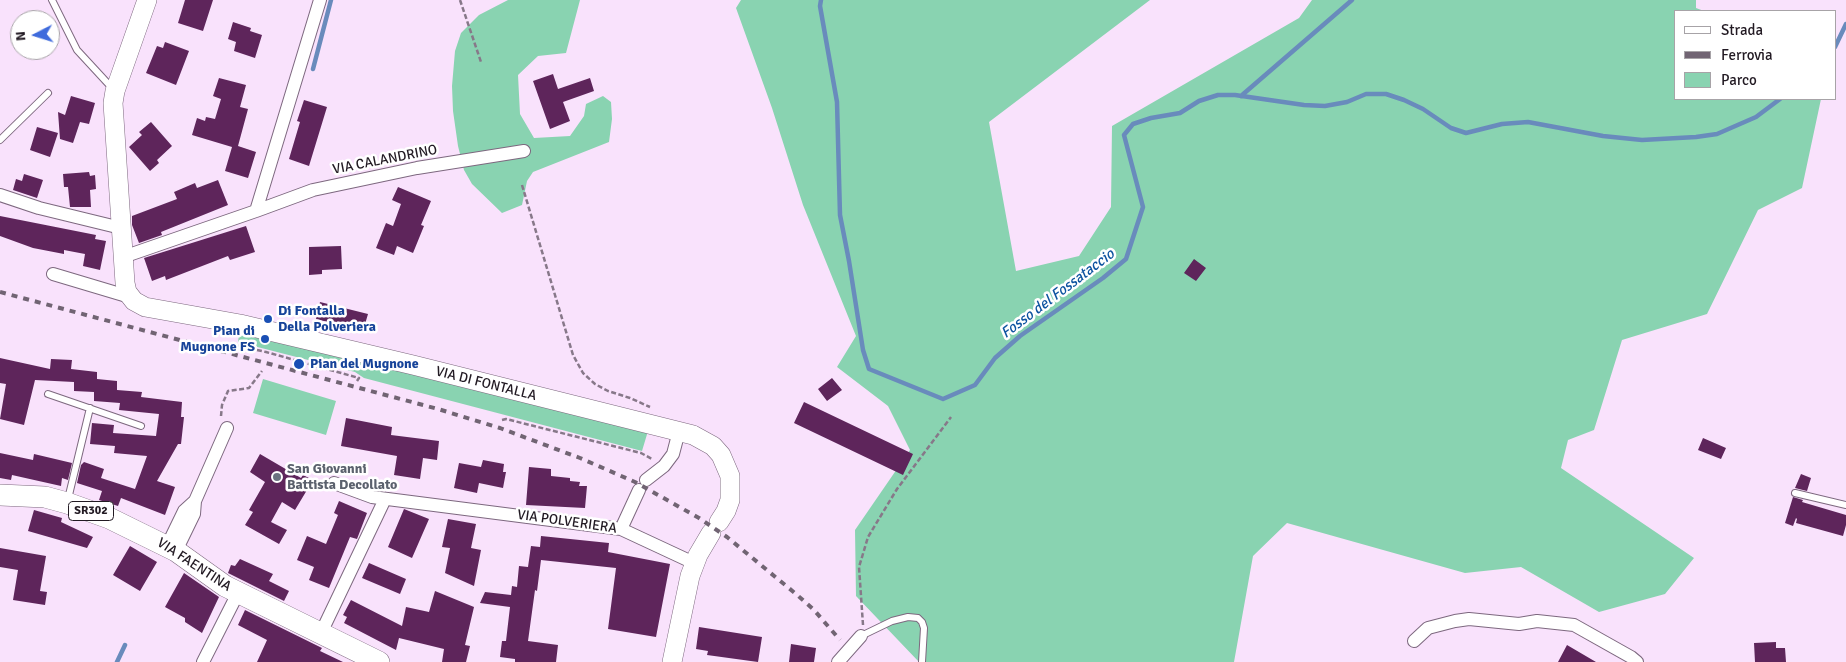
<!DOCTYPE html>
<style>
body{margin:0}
#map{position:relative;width:1846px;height:662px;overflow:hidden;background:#f9e2fc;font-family:Signika,sans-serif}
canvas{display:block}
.legend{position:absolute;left:1674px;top:10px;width:162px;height:90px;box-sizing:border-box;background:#fff;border:1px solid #a7a3a7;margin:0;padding:6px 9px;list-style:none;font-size:15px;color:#221a23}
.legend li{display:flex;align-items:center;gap:10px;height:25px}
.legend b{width:25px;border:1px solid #a7a3a7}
.north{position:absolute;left:10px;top:10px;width:50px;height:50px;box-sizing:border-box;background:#fff;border:1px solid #a7a3a7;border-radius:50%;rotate:265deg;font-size:14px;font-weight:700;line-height:20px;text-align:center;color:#221a23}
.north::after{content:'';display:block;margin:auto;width:18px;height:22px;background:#3f6bdc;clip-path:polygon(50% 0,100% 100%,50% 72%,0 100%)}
</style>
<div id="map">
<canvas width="1846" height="662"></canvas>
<ul class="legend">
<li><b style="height:6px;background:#fff"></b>Strada</li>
<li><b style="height:6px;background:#716473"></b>Ferrovia</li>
<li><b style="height:14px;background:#89d3b1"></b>Parco</li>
</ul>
<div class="north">N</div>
</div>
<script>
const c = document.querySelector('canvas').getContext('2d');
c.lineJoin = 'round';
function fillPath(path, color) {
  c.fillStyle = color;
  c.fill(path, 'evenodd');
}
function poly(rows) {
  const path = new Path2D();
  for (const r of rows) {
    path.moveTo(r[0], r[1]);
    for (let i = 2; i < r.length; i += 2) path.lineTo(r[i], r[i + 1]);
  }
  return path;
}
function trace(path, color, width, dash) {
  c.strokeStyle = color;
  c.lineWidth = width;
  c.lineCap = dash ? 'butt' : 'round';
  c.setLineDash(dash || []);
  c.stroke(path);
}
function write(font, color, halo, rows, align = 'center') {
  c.font = font + ' Signika,sans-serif';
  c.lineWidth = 5;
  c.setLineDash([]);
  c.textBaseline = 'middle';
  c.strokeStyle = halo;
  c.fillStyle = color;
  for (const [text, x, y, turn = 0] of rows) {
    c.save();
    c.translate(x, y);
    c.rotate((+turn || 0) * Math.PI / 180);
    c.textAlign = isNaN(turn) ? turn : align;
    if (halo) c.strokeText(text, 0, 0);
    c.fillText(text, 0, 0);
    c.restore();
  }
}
const green = poly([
 [508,0,580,0,566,53,538,56,518,75,520,114,534,138,570,136,584,116,586,104,603,96,611,102,612,119,609,142,533,172,527,181,522,205,502,213,472,184,464,170,458,146,453,111,452,86,455,51,461,33,479,15],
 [741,0,1150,0,989,122,1016,271,1079,256,1111,207,1112,126,1299,18,1312,0,1696,0,1696,8,1704,11,1675,11,1675,99,1821,99,1802,188,1758,210,1707,314,1622,340,1594,430,1568,440,1561,468,1694,558,1665,594,1599,612,1521,567,1465,573,1287,523,1253,556,1234,662,919,662,856,596,855,530,910,450,888,406,837,367,856,336,803,205,772,108,736,8],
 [239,335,265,339,648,431,642,451,364,378,355,372,238,342],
 [263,379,336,401,326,435,253,413]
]);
const stream = poly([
 [821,0,820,6,837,102,840,215,849,261,863,350,869,369,943,399,975,385,995,358,1020,336,1103,278,1126,259,1143,207,1124,135,1133,124,1151,118,1180,113,1199,101,1218,95,1235,95,1304,105,1325,106,1347,102,1366,94,1386,94,1404,100,1423,109,1451,128,1466,133,1502,124,1528,122,1603,136,1642,140,1696,137,1717,134,1756,117,1780,99],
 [1835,47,1846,24],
 [313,69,331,0],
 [1241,96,1352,0],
 [117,662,125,645]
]);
const building = poly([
 [185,0,213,0,203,31,178,23],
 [233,22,251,28,250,31,262,35,255,58,234,51,236,42,228,39],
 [165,42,189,51,176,85,146,73,157,46,163,48],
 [553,74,558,89,590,78,594,91,563,102,570,121,550,129,533,81],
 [219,78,246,85,240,107,248,109,238,146,256,152,248,178,225,171,232,147,192,135,197,118,205,121,206,117,215,119,221,99,213,96],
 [71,96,95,103,89,124,80,122,73,143,60,139,58,112,65,115],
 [304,100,327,107,309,166,289,159,300,122,297,121],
 [151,122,172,146,157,160,159,163,150,171,129,147,142,135,139,132],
 [37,127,58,133,50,157,30,150],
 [89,172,90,176,95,175,96,189,90,190,91,207,70,207,68,187,64,187,63,174],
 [24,174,43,180,37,198,13,190,16,179,22,181],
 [218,180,228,205,161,232,162,235,139,243,132,225,132,216,177,199,174,192,195,183,197,188],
 [398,187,431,201,421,225,424,226,413,253,397,246,394,255,376,248,386,223,393,226,401,204,392,200],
 [0,216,96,235,95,239,106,241,100,270,83,266,85,254,64,250,64,254,33,248,0,236],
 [246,226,255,252,230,260,228,256,166,280,165,276,152,281,144,258],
 [341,246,342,269,322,270,322,274,309,275,309,247],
 [1194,259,1206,268,1196,281,1184,273],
 [320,302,368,314,363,331,316,319],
 [0,358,50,369,51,359,72,360,71,369,97,372,97,379,117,381,117,390,142,392,141,397,182,402,181,417,184,417,181,444,178,444,157,481,175,487,165,515,121,498,118,506,99,500,102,491,77,483,81,465,84,462,104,469,101,478,135,489,147,456,114,453,115,446,90,444,92,423,114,425,113,433,156,436,159,414,119,410,120,403,94,401,94,392,74,391,74,382,35,380,24,425,0,419,6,384,0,383],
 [832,378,842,390,827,401,818,389],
 [804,402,913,454,903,475,794,423],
 [346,418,392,427,391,435,439,441,437,460,423,458,420,479,394,475,397,456,341,446],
 [1703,438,1726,448,1721,459,1698,450],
 [0,453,33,460,34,454,72,463,68,480,62,478,61,486,12,475,11,480,0,478],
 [260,454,301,478,303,475,313,480,295,510,282,502,271,522,287,530,279,544,245,525,253,512,249,510,265,482,250,472],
 [483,460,504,464,503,472,506,472,503,488,479,483,477,493,454,488,459,463,481,467],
 [529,467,551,469,551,476,570,478,570,481,580,482,579,486,587,486,585,508,526,505],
 [1801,474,1811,478,1807,491,1795,488],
 [1793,497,1803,500,1802,502,1846,515,1846,525,1843,536,1796,523,1797,519,1796,518,1793,526,1785,523],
 [339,501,367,513,357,539,350,537,329,588,309,580,314,567,297,560,307,536,326,544,338,515,334,513],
 [404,509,429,519,412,558,388,547],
 [34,510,62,518,61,522,93,537,87,548,28,531],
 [448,519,476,524,471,548,481,550,474,586,445,573,450,548,442,547],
 [541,536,609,543,608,552,670,564,656,637,608,629,616,568,541,560,537,591,535,590,528,641,558,645,556,662,515,662,515,659,500,657,502,641,506,641,510,607,480,603,485,592,511,595,512,586,517,587,519,566,528,567,531,546,540,547],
 [130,546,157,562,140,591,113,575],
 [0,548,46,556,40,591,47,592,45,605,13,600,18,570,0,567],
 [240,559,273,574,269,581,289,591,284,601,228,573,231,565,235,566],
 [369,563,406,579,400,594,362,578],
 [184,573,219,597,202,633,185,622,185,618,165,607],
 [435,591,474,607,465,645,470,646,466,662,442,662,444,649,399,638,396,650,344,623,347,617,343,615,351,600,402,626,406,607,429,612],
 [245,610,322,648,320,651,343,662,257,662,267,640,238,625],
 [699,627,762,637,758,662,707,655,708,651,696,649],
 [1776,642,1776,648,1785,648,1786,662,1755,662,1754,643],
 [791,644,816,648,814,662,789,662],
 [1567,645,1596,662,1558,662]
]);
const path = poly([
 [460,0,481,62],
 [522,185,573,355,583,373,595,384,608,391,630,398,650,407],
 [235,345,266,352,359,378,357,381],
 [221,416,222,405,228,391,249,388,262,371],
 [502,420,506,419,641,453,652,459],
 [863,625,859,567,868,537,897,489,951,417]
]);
const lane = poly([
 [52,0,77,50,113,89],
 [0,140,48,93],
 [48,394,141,426],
 [1795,493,1846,505],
 [68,499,90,408],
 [861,636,892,621,908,617,918,618,922,622,924,628,922,662]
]);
const street = poly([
 [0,195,39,208,121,228],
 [256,211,313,190,417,168,524,151],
 [123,257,256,211,320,0],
 [53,274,130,297],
 [646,480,664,466,673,454,679,431],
 [334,483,372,497,621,529,694,563],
 [621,529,639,490],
 [167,546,184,511,195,501],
 [176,551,194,514,195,501,227,428],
 [321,633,385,499],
 [1414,641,1428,628,1455,621,1469,619,1519,624,1537,621,1574,625,1631,657,1637,662],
 [203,662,238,593],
 [838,662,861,636]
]);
const secondary = poly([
 [147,0,115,91,113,103,125,283,127,292,134,301,145,307,240,324,413,365,693,435,713,446,721,455,730,476,730,500,726,511,719,522],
 [672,662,690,576,698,555,711,533]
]);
const primary = poly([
 [0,495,45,497,67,503,109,518,176,551,225,586,379,662]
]);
const rail = poly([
 [0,292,438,409,500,428,580,458,635,482,699,518,727,537,796,594,814,610,840,640]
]);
const markers = [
 [268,319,5,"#1a4fb4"],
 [265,339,5,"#1a4fb4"],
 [299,364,6,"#1a4fb4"],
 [277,477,5,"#6b7280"]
];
const shields = [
 [91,511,45]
];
const shieldNames = [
 ["SR302",91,511]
];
const streetNames = [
 ["VIA CALANDRINO",385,160,-11],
 ["VIA DI FONTALLA",486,384,14],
 ["VIA POLVERIERA",567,522,8],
 ["VIA FAENTINA",194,565,33]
];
const transitNames = [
 ["Di Fontalla",278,311],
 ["Della Polveriera",278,327],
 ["Pian di",255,331,"right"],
 ["Mugnone FS",255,347,"right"],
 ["Pian del Mugnone",310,364]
];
const worshipNames = [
 ["San Giovanni",287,469],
 ["Battista Decollato",287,485]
];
const waterNames = [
 ["Fosso del Fossataccio",1058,294,-37]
];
fillPath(green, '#89d3b1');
trace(stream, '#698bbc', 4.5);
fillPath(building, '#5e255b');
trace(lane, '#7d687f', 8);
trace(street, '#7d687f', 14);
trace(secondary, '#7d687f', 20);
trace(primary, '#7d687f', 22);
trace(path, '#877889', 2.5, [5, 2.5]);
trace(lane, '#fff', 6);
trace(street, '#fff', 12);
trace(secondary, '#fff', 19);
trace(primary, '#fff', 21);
trace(rail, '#716473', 4, [6, 6]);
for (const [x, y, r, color] of markers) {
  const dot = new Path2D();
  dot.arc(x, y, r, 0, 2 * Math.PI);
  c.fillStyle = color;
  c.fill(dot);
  trace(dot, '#fff', 2);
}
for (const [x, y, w] of shields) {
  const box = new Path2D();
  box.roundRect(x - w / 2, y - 9.5, w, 19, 4);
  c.fillStyle = '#fff';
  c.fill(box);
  trace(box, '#221a23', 1);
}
write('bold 12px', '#221a23', null, shieldNames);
write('14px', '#221a23', '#fff', streetNames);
write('bold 14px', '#164399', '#fff', transitNames, 'left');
write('bold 14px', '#5b616d', '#fff', worshipNames, 'left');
write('italic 15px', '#0d53a0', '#fff', waterNames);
</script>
